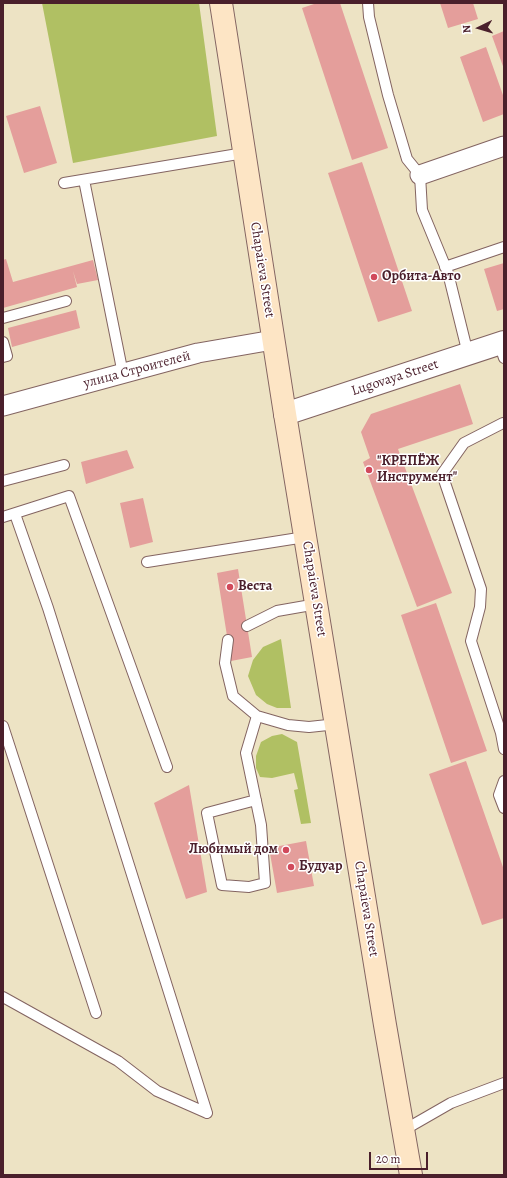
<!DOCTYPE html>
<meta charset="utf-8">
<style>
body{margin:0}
#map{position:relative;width:507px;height:1178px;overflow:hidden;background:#ede3c4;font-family:Alegreya,serif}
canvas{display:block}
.frame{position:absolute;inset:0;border:4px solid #4a1f2b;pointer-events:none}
.north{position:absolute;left:459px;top:8px;width:40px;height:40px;-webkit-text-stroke:3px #fff;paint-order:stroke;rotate:265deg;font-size:11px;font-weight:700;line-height:16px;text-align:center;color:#4a1f2b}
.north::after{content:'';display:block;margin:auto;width:14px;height:18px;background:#4a1f2b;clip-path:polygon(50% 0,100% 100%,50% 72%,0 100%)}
.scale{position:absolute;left:369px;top:1152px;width:59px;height:18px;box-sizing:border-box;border:2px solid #4a1f2b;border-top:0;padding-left:5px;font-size:12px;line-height:14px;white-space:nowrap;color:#4a1f2b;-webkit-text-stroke:3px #fff;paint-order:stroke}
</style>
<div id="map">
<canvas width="507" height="1178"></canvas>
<div class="frame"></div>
<div class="north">N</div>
<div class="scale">20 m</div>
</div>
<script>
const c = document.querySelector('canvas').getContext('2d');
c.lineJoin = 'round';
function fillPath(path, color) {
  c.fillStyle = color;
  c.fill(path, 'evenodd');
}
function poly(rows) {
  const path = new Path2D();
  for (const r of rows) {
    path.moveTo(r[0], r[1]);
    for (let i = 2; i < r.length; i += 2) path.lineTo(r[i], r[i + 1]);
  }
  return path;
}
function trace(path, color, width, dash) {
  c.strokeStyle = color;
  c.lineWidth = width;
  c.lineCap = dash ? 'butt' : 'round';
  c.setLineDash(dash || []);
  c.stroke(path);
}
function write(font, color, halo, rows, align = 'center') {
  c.font = font + ' Alegreya,serif';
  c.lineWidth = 3;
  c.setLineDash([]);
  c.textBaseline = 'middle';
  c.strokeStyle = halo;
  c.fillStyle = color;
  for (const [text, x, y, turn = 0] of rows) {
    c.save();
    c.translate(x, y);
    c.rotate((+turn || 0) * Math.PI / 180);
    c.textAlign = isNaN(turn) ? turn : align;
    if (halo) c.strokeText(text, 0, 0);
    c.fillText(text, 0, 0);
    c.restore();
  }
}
const green = poly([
 [42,3,199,3,217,136,73,163],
 [281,639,291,708,277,708,267,704,256,695,248,676,253,660,263,647],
 [282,734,297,742,311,823,301,824,294,790,298,789,294,773,272,778,260,777,256,768,256,756,261,742,272,736]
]);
const building = poly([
 [317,3,340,3,388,148,352,160,302,8],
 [440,3,473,3,478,19,448,28],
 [504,31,504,69,492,36],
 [486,47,504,98,504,114,483,122,460,57],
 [40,106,57,163,24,173,6,116],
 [362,162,412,311,378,322,328,173],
 [6,259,13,282,93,260,98,280,77,284,73,271,77,287,3,308,3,260],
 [504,263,504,309,497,311,484,269],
 [76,310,80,328,12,347,8,328],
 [460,384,473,424,398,449,452,593,417,607,363,462,370,458,361,432,371,414],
 [127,450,134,468,86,484,81,462],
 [143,498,153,542,130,548,120,503],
 [238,569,252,657,231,661,217,573],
 [436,603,487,751,451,763,401,615],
 [466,761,504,870,504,918,482,925,429,774],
 [189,785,207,892,186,899,154,803],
 [306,841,314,886,277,893,269,848]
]);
const service = poly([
 [368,3,369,17,388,95,407,159,420,175,422,210,448,273,468,354],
 [84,180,123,374],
 [64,183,244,153],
 [445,267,504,247],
 [3,318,66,301],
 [3,342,7,356,3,357],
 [499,343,504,358],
 [503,423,464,443,442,474,481,589,480,607,471,641,501,733,504,749],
 [3,481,64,465],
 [15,514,48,608,207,1113],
 [3,517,69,496,167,767],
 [147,562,305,537],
 [247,626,277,611,317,604],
 [228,640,225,663,233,696,257,716,288,725,309,727,337,724],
 [3,726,96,1013],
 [504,781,499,795,504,808],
 [256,800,207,813,222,885,249,887,265,883,261,825,246,753,257,716],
 [3,997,118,1061,157,1091,207,1113],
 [404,1130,451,1103,504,1083]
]);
const minor = poly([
 [420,175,504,146],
 [3,406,198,353,273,340]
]);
const tertiary = poly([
 [285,414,504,342]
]);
const secondary = poly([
 [221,3,285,414,385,1025,411,1175]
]);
const markers = [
 [374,277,4,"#d1495b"],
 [369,470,4,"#d1495b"],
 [230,587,4,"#d1495b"],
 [286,850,4,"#d1495b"],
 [291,867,4,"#d1495b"]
];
const streetNames = [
 ["Chapaieva Street",262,270,81],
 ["улица Строителей",137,370,-15],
 ["Lugovaya Street",395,378,-18],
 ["Chapaieva Street",314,589,81],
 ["Chapaieva Street",366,909,81]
];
const poiNames = [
 ["Орбита-Авто",382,277],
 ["\"КРЕПЁЖ",377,462],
 ["Инструмент\"",377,478],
 ["Веста",238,587],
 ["Любимый дом",278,850,"right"],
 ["Будуар",299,867]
];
fillPath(green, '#b0c063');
fillPath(building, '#e49e9b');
trace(service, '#836461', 12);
trace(minor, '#836461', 21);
trace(tertiary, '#836461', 24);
trace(secondary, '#836461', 24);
trace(service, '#fff', 10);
trace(minor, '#fff', 19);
trace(tertiary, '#fff', 22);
trace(secondary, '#fde5c5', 22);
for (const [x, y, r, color] of markers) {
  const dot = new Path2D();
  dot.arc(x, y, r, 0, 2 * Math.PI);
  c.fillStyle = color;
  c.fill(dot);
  trace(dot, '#fff', 1.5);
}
write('14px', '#4a1f2b', '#fff', streetNames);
write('bold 14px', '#4a1f2b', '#fff', poiNames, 'left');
</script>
